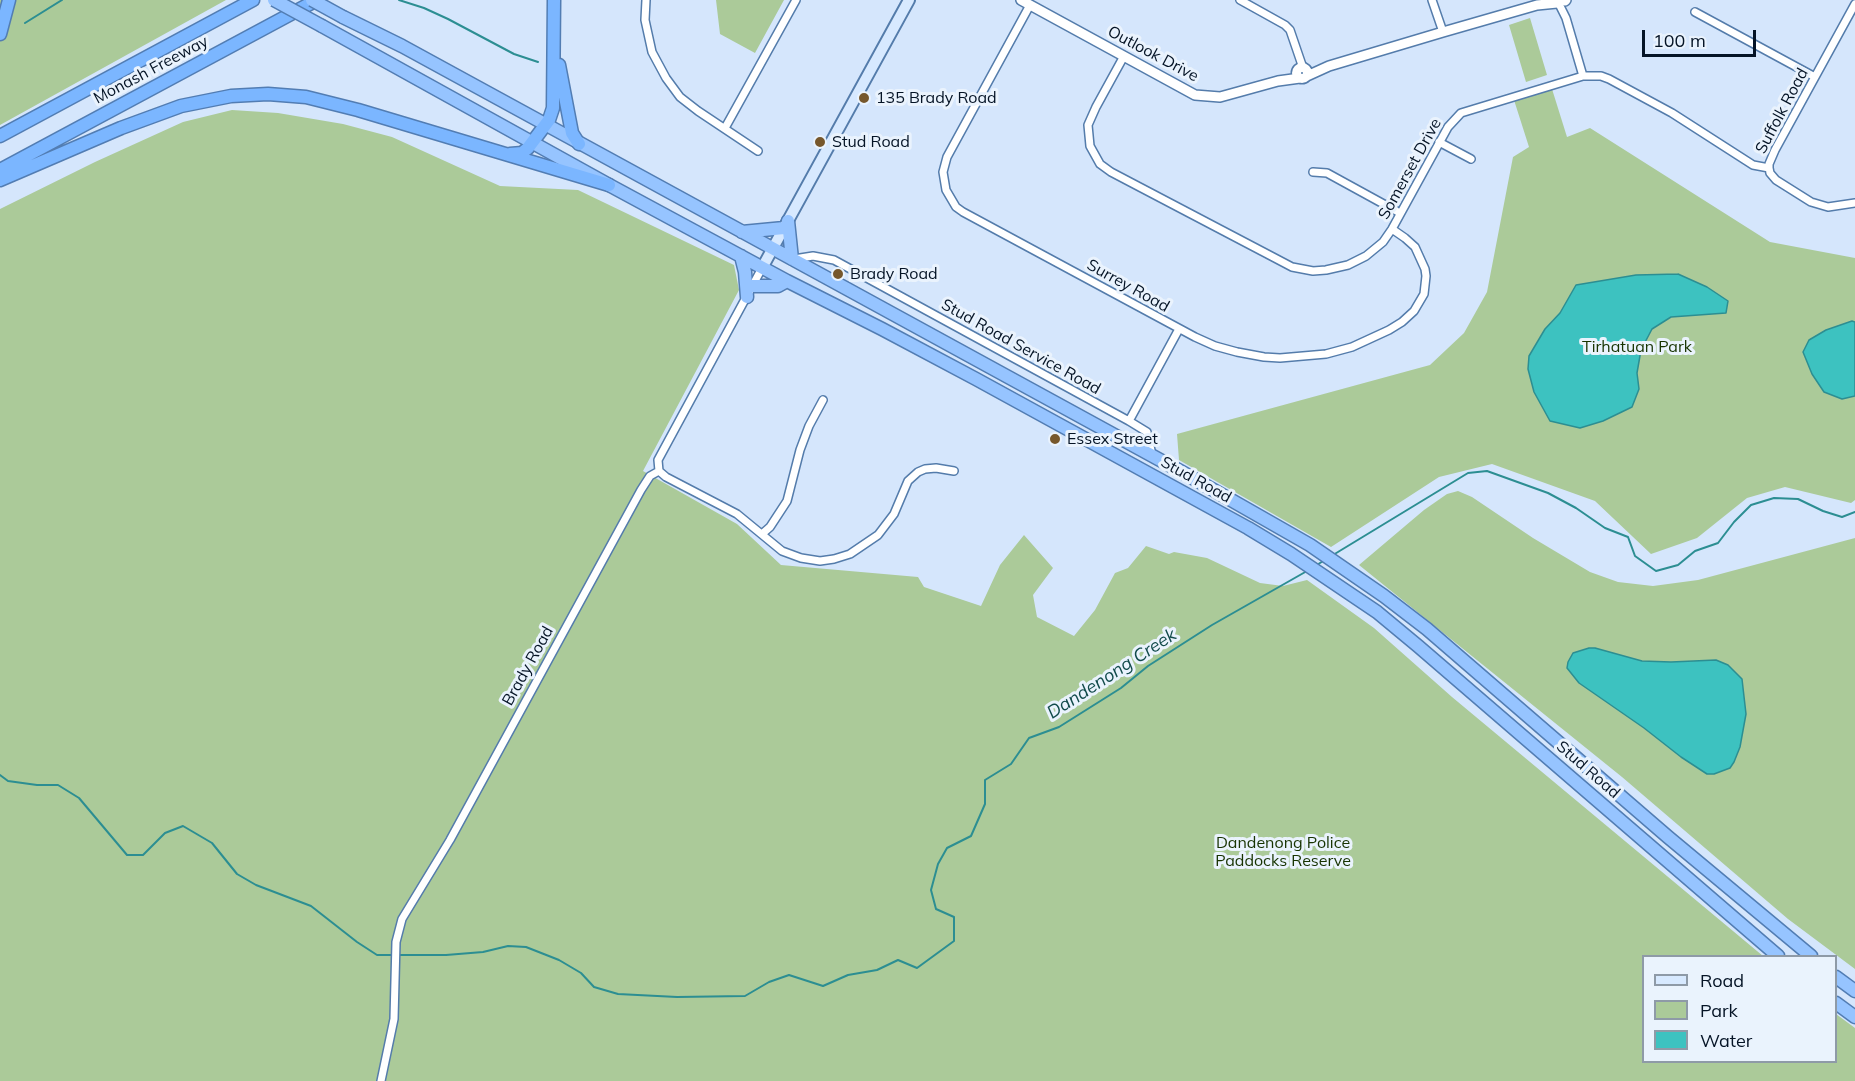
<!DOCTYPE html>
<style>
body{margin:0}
#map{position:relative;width:1855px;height:1081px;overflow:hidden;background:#d5e6fc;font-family:Mulish,sans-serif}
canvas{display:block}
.legend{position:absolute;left:1642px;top:955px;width:195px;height:108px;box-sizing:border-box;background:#eaf3fd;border:2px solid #8e9aa7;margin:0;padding:8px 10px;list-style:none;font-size:18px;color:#051426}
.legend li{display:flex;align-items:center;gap:12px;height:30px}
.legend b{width:30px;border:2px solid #8e9aa7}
.scale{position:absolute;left:1642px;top:30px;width:114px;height:27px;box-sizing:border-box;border:3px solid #051426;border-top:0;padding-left:8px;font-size:18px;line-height:21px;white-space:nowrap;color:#051426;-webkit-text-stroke:4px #eaf3fd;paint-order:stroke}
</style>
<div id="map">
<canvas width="1855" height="1081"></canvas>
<ul class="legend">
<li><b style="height:8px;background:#d7e9ff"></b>Road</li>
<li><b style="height:16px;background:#abca99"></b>Park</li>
<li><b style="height:16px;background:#3dc2c0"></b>Water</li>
</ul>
<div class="scale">100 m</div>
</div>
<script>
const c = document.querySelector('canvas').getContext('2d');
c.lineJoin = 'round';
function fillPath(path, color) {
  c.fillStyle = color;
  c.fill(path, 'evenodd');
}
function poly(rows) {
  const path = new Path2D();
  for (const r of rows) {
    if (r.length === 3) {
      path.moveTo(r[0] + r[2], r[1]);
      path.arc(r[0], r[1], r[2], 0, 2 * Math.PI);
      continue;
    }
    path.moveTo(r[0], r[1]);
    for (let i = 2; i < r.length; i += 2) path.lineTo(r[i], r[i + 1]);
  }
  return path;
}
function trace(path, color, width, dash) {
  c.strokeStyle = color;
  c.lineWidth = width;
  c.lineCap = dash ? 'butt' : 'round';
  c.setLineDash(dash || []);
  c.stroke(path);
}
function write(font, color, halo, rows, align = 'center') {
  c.font = font + ' Mulish,sans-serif';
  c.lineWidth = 6;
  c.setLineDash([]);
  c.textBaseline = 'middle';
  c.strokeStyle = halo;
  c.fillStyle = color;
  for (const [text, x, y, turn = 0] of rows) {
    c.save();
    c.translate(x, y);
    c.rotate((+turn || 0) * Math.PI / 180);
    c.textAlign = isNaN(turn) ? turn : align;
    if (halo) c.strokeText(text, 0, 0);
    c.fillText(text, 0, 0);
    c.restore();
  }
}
const green = poly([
 [0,0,226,0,0,125],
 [716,0,784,0,755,53,720,34],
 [1530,18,1547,75,1526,82,1509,25],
 [1552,89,1567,137,1590,128,1770,242,1855,258,1855,500,1851,503,1785,487,1747,498,1697,538,1651,554,1595,501,1492,464,1439,477,1331,547,1179,460,1177,434,1430,365,1464,333,1487,292,1513,157,1529,147,1514,100],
 [232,110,278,113,343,124,392,137,500,186,578,190,734,265,739,290,643,471,737,524,781,565,918,577,924,587,981,606,1000,565,1024,535,1053,568,1033,595,1037,617,1074,636,1095,610,1115,573,1128,568,1146,546,1169,554,1174,552,1207,558,1260,583,1283,586,1307,580,1374,628,1452,697,1763,956,1644,956,1644,1062,1836,1062,1836,1014,1855,1028,1855,1081,0,1081,0,209,95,162,183,122],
 [1458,491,1472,497,1533,538,1590,572,1618,582,1653,586,1698,580,1855,538,1855,969,1788,919,1622,777,1359,565,1424,510,1447,494]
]);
const water = poly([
 [1678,274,1707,287,1728,301,1726,313,1671,317,1652,329,1641,350,1637,373,1639,389,1632,407,1603,421,1580,428,1550,421,1534,392,1528,369,1529,356,1545,329,1560,313,1576,285,1636,275,1678,274],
 [1852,321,1855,322,1855,396,1842,399,1824,392,1812,374,1803,352,1809,340,1826,330,1852,321],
 [1589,648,1595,648,1642,661,1671,662,1716,660,1728,665,1742,679,1746,714,1740,747,1734,762,1730,768,1714,774,1707,774,1681,757,1644,728,1579,683,1567,668,1568,662,1573,653,1589,648]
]);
const stream = poly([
 [399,0,424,8,448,19,514,54,538,62],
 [25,23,62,0],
 [1333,555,1468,473,1487,471,1548,493,1576,508,1605,528,1628,537,1635,556,1656,571,1678,565,1695,551,1718,543,1734,522,1751,505,1774,498,1798,499,1823,511,1842,517,1855,512],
 [1315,566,1325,560],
 [0,775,8,781,37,785,58,785,79,798,127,855,143,855,165,833,183,826,212,843,237,874,256,885,311,906,357,942,377,955,446,955,483,952,508,946,526,947,559,960,581,973,594,987,618,994,677,997,745,996,769,982,789,975,823,986,848,975,877,970,898,960,917,968,954,941,954,917,936,909,931,890,938,864,947,848,971,836,985,804,985,780,1011,764,1029,738,1059,727,1121,688,1148,666,1212,625,1307,571]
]);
const minor = poly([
 [646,0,645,20,652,52,666,78,680,97,698,111,758,151],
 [1240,0,1285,25,1290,30,1303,68],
 [1432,0,1443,32],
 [1559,4,1566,18,1583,76],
 [1030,5,947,157,943,172,946,190,956,207,963,212,1195,337,1215,346,1237,352,1264,357,1280,358,1326,354,1352,347,1389,330,1402,322,1414,311,1424,294,1426,276,1425,269,1415,247,1405,238,1392,229],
 [1695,12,1815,77],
 [1124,56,1096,107,1088,125,1090,146,1100,164,1111,172,1273,257,1292,267,1313,271,1326,270,1348,265,1366,256,1383,242,1392,229,1448,127,1461,113,1583,76,1601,76,1609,79,1672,113,1753,165,1769,168,1770,173,1776,180,1811,202,1828,207,1855,203],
 [725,128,796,0],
 [1439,142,1471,159],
 [1769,168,1769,164,1775,150,1855,4],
 [1313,172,1327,173,1400,213],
 [794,259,813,256,834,260,1129,421,1147,432,1152,455],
 [1129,421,1179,329],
 [659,471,666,477,737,514,782,551,801,558,820,561,834,559,850,554,878,535,894,514,908,481,918,472,925,469,936,468,954,471],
 [659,471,658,460,762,268],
 [762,534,770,527,787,501,800,450,809,426,823,400],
 [381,1081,394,1019,396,942,402,919,450,840,641,490,650,476,659,471]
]);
const tertiary = poly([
 [1021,0,1195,95,1220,97,1278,81,1300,78],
 [1565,1,1566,0],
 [1302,73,5.5],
 [1307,76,1329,66,1443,32,1537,5,1557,3]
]);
const secondary = poly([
 [762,268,909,0]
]);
const trunk = poly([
 [343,17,402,46,849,290,1182,472,1310,545,1384,596,1427,629,1668,837,1811,956],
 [322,26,609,185,787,281,882,329,976,379,1248,528,1291,554,1377,612,1418,646,1778,956],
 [788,221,792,259],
 [742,232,784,228],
 [741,256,745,272,747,297],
 [752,286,778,286,787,281],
 [1836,977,1855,991],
 [1836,1003,1855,1017]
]);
const motorway = poly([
 [0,34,9,0],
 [559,65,572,133,579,144],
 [0,136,253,0],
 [510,154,522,153,528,148,549,120,553,108,554,0],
 [0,170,317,0],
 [0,180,121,128,181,106,231,96,268,94,306,97,358,110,609,185]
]);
const trunkBridge = poly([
 [274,0,322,26],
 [312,0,343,17]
]);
const markers = [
 [864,98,6,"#76572c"],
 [820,142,6,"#76572c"],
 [838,274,6,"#76572c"],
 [1055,439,6,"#76572c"]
];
const streetNames = [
 ["Outlook Drive",1153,54,28],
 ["Monash Freeway",151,70,-28],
 ["Suffolk Road",1782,111,-62],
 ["Somerset Drive",1410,169,-61],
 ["Surrey Road",1128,286,29],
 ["Stud Road Service Road",1021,347,29],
 ["Stud Road",1196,480,29],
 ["Brady Road",528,666,-61],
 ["Stud Road",1588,770,41]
];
const poiNames = [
 ["135 Brady Road",876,98],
 ["Stud Road",832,142],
 ["Brady Road",850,274],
 ["Essex Street",1067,439]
];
const parkNames = [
 ["Tirhatuan Park",1637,347],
 ["Dandenong Police",1283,843],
 ["Paddocks Reserve",1283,861]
];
const waterNames = [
 ["Dandenong Creek",1112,674,-33]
];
fillPath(green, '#abca99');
fillPath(water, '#3dc2c0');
trace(water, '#2c8e92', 1.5);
trace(stream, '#2c8e92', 2);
trace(minor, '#547cab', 10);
trace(tertiary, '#547cab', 12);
trace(secondary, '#547cab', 14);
trace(trunk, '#527db3', 15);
trace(motorway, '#527db3', 15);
trace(minor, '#fff', 7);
trace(tertiary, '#fff', 9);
trace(secondary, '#d7e9ff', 10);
trace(trunk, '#96c4ff', 12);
trace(motorway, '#7bb6ff', 12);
trace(trunkBridge, '#527db3', 15, []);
trace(trunkBridge, '#96c4ff', 12);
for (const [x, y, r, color] of markers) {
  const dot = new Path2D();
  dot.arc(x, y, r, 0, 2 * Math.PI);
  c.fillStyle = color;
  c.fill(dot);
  trace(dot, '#eaf3fd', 2);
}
write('16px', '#051426', '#eaf3fd', streetNames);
write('16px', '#051426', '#eaf3fd', poiNames, 'left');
write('16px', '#173300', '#eaf3fd', parkNames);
write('italic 18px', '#124b4b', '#eaf3fd', waterNames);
</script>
